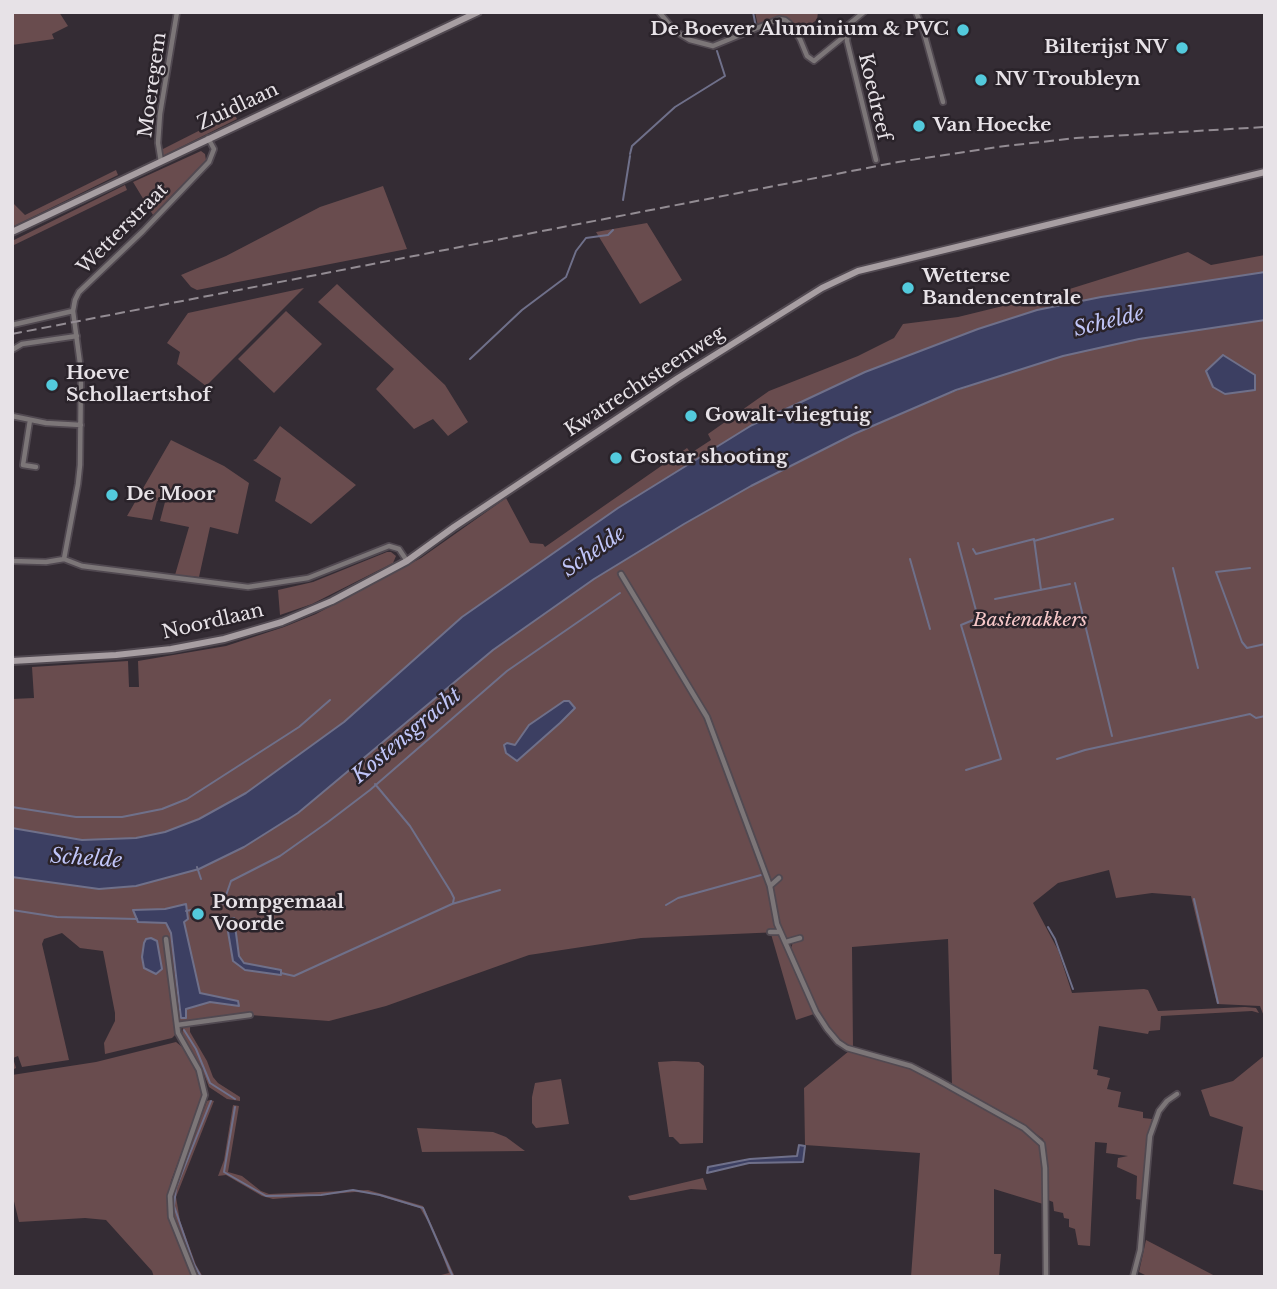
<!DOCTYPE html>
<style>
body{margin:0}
#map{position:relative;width:1277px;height:1289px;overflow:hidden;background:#342c34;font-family:"Libre Baskerville",serif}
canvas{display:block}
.frame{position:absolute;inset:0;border:14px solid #e7e2e7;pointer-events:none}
</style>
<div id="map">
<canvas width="1277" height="1289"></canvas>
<div class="frame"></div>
</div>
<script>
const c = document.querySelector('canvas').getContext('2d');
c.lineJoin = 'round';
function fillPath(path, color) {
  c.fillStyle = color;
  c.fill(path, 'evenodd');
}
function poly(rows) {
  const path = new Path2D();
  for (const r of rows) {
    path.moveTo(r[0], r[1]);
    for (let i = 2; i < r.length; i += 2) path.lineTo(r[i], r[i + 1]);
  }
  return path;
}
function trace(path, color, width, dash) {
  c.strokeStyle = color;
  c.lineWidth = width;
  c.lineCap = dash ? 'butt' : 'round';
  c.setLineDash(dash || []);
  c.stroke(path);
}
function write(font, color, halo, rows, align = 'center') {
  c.font = font + ' "Libre Baskerville",serif';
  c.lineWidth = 5;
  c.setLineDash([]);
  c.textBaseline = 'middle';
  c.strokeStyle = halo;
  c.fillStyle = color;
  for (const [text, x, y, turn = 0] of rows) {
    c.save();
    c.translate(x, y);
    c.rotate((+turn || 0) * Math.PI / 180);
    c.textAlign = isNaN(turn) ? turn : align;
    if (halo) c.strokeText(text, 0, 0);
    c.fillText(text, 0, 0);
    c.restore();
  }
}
const green = poly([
 [12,12,59,12,68,26,52,34,54,39,12,45],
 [755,12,818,12,817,20,798,32,788,19,758,26],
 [234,113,237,119,163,156,161,150],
 [201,151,205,154,206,160,153,215,133,182],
 [116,170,118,175,12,227,12,202,25,215],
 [125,185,127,190,12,246,12,241],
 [383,186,407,249,197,290,191,287,181,275,226,256,320,207],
 [647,223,682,280,640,304,596,232],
 [1188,252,1211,265,1265,255,1265,272,1037,310,978,329,865,372,752,425,618,508,462,617,344,722,246,793,199,819,165,832,136,838,82,840,12,828,12,699,34,698,32,667,128,661,129,687,139,687,138,661,226,646,284,627,316,614,421,558,506,498,530,543,543,544,545,547,687,448,691,453,711,440,708,434,769,391,858,356,894,338,903,324,958,317,1060,292],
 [337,284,445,385,468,422,448,436,433,419,414,429,376,389,394,369,318,302],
 [304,288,206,386,177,364,180,352,167,343,188,313],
 [286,311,322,344,274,393,238,359],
 [1265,320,1265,1019,1260,1006,1217,1004,1191,896,1152,893,1116,898,1109,870,1058,883,1033,903,1058,950,1072,993,1144,989,1148,990,1158,1011,1245,1007,1256,1008,1259,1013,1252,1011,1161,1016,1160,1030,1149,1031,1148,1034,1099,1026,1093,1069,1098,1070,1097,1075,1110,1078,1107,1089,1121,1092,1118,1107,1143,1112,1143,1118,1152,1119,1146,1151,1142,1200,1136,1199,1137,1176,1117,1167,1118,1158,1128,1156,1106,1153,1107,1143,1095,1142,1090,1246,1078,1245,1075,1229,1069,1227,1069,1219,1064,1218,1063,1213,1054,1211,1053,1202,1048,1200,1046,1150,1043,1139,1019,1122,952,1085,948,939,852,947,853,1048,837,1039,825,1023,818,1012,791,948,793,942,786,942,780,932,641,938,529,955,386,1006,329,1021,250,1015,177,1025,164,935,176,1034,172,1038,105,1054,104,1043,115,1021,115,1013,103,951,80,948,62,933,44,939,42,944,69,1060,22,1067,18,1056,13,1058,16,1068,12,1070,12,877,99,889,136,886,199,869,244,847,298,813,493,650,548,610,594,579,684,524,751,486,854,434,915,406,989,379,1063,356,1139,339],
 [280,426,356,485,311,524,275,501,281,478,253,460,256,459],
 [171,440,224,466,249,483,238,534,210,527,199,577,175,575,189,527,160,521,165,502,157,501,152,520,127,516],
 [387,552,391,552,396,556,393,563,312,604,280,615,278,590,313,582],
 [771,934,777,934,782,940,814,1014,796,1020],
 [190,1025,190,1032,207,1061,213,1077,218,1083,240,1097,240,1101,227,1099,209,1087,202,1069,182,1035,183,1027],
 [176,1042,187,1051,198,1071,203,1095,171,1181,167,1208,174,1233,193,1277,154,1277,152,1271,106,1220,85,1218,19,1222,12,1193,12,1075,96,1062],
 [849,1051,913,1070,1025,1131,1038,1142,1043,1156,1043,1204,994,1189,994,1254,1001,1254,999,1277,911,1277,920,1153,805,1145,804,1088],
 [1265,1055,1265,1191,1233,1184,1243,1127,1210,1116,1201,1090,1233,1081],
 [674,1061,699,1062,704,1066,703,1143,680,1144,673,1137,669,1137,658,1062],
 [561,1079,569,1124,536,1128,532,1123,532,1097,535,1083],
 [210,1100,214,1101,176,1197,180,1221,196,1265,203,1277,198,1277,182,1238,173,1214,172,1200,185,1158,207,1101],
 [233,1105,239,1106,228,1172,242,1176,261,1191,269,1194,368,1190,423,1206,455,1277,433,1277,449,1273,433,1230,420,1208,370,1193,355,1192,273,1199,262,1196,226,1175,218,1176,224,1160],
 [417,1128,493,1132,506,1137,525,1151,422,1152],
 [703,1178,707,1190,691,1189,635,1200,630,1200,628,1196],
 [1146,1240,1217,1277,1149,1277,1139,1272]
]);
const water = poly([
 [1265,272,1265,320,1139,339,1063,356,956,390,854,434,751,486,684,524,594,579,493,650,298,813,244,847,199,869,136,886,99,889,12,877,12,828,82,840,136,838,165,832,199,819,246,793,344,722,462,617,618,508,752,425,865,372,978,329,1037,310,1101,297,1265,272],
 [1223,355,1255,375,1255,390,1225,394,1213,387,1206,371,1223,355],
 [564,701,569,701,575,708,560,723,517,761,506,753,504,745,507,743,515,745,529,725,564,701],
 [186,904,188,919,184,922,200,993,238,1001,239,1006,210,1002,186,1009,186,1018,181,1018,171,933,166,923,138,922,133,910,165,909,186,904],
 [234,918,239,956,244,963,281,970,281,975,245,970,233,961,226,920,234,918],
 [151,938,157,941,162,969,156,974,144,968,142,957,144,943,146,939,151,938],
 [799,1145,805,1146,803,1162,749,1163,707,1173,708,1167,750,1159,797,1156,799,1145]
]);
const stream = poly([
 [753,12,756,27],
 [630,154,632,146,675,107,725,76,717,51],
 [623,200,630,156],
 [470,359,522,310,566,277,576,251,586,238,608,235,613,230],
 [1034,541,1113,519],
 [958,543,978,618,961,625,1001,759,966,770],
 [973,549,976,554,1034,539,1041,590],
 [910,559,930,629],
 [1173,568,1198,668],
 [1250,568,1216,572,1242,642,1247,648,1265,644],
 [1075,583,1112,736],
 [995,599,1070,584],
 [1057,759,1085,750,1250,714,1256,718,1265,716],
 [375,784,410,826,451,892,454,898,453,903],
 [12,807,76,817,122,817,162,809,187,799,299,727,330,700],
 [197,867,201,879],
 [1194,899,1218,1003],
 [223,904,231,881,280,856,328,822,370,790,507,671,620,593],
 [666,905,678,898,761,875],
 [12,910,57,917,137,919],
 [186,911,201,908],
 [1048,927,1055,939,1073,989],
 [281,973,294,976,452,904,500,890],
 [184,1030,196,1049,210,1083,235,1099],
 [235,1107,224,1172,266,1196,321,1195,353,1190,380,1195,423,1208,453,1277],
 [200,1275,194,1264,174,1206,176,1188,211,1101]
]);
const street = poly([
 [659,12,675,31,690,40,713,46,779,19,785,20,789,23,800,39,807,56,814,61,846,35],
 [864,12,848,25,847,41,876,160],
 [916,12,923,29,943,102],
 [161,162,158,143,160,114,177,12],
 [12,325,73,311],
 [12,350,22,344,77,336],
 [12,416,46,423,81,425],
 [30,420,23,465,36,467],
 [64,559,78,484,80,465,81,371,73,311,75,300,79,292,143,231,209,162,214,149,208,138],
 [64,559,82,566,248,587,308,578,389,546,399,549,407,561],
 [12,561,46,562,64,559],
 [621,574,707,717,770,886,777,924,816,1012,827,1029,838,1042,847,1048,911,1066,938,1080,1024,1128,1042,1144,1045,1168,1046,1277],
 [770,886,779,878],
 [770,932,780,932],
 [166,939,178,1033,199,1070,205,1095,170,1196,171,1217,195,1277],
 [786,942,800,938],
 [177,1025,250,1015],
 [1133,1277,1140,1250,1150,1136,1159,1111,1167,1101,1177,1094]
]);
const secondary = poly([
 [12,232,478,12],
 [12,661,116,655,171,649,224,639,282,622,332,601,407,561,454,527,678,378,822,288,858,271,1265,172]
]);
const rail = poly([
 [12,334,898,162,997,147,1076,138,1265,127]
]);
const markers = [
 [963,30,7,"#53cadc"],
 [1182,48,7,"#53cadc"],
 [981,80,7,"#53cadc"],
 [919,126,7,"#53cadc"],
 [908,288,7,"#53cadc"],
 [52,385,7,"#53cadc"],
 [691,416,7,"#53cadc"],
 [616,458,7,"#53cadc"],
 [112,495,7,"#53cadc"],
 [198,914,7,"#53cadc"]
];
const poiNames = [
 ["De Boever Aluminium & PVC",949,30,"right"],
 ["Bilterijst NV",1168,48,"right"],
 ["NV Troubleyn",995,80],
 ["Van Hoecke",933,126],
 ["Wetterse",922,277],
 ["Bandencentrale",922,299],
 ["Hoeve",66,374],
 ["Schollaertshof",66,396],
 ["Gowalt-vliegtuig",705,416],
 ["Gostar shooting",630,458],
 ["De Moor",126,495],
 ["Pompgemaal",212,903],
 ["Voorde",212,925]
];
const streetNames = [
 ["Moeregem",153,85,-82],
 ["Koedreef",874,97,77],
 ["Zuidlaan",238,107,-25],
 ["Wetterstraat",123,229,-45],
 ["Kwatrechtsteenweg",645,382,-33],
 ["Noordlaan",213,622,-13]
];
const parkNames = [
 ["Bastenakkers",1030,621]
];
const waterNames = [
 ["Schelde",1109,322,-14],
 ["Schelde",594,552,-35],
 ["Kostensgracht",407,736,-40],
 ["Schelde",86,859,4]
];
fillPath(green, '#694c4e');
fillPath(water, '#3c3f62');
trace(water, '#6f708a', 2);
trace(stream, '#6f708a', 2);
trace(street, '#514951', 8);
trace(secondary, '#514951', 10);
trace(street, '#7c7678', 4.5);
trace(secondary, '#a79ea2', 6);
trace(rail, '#938c93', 2, [10, 5]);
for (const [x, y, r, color] of markers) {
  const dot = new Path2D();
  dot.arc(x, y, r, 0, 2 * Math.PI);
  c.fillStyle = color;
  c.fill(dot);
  trace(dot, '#2a232a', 2.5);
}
write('bold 19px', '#e7e2e7', '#2a232a', poiNames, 'left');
write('19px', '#e7e2e7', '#2a232a', streetNames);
write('italic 19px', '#f7c8c9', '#2a232a', parkNames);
write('italic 21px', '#c0c5f8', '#2a232a', waterNames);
</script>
